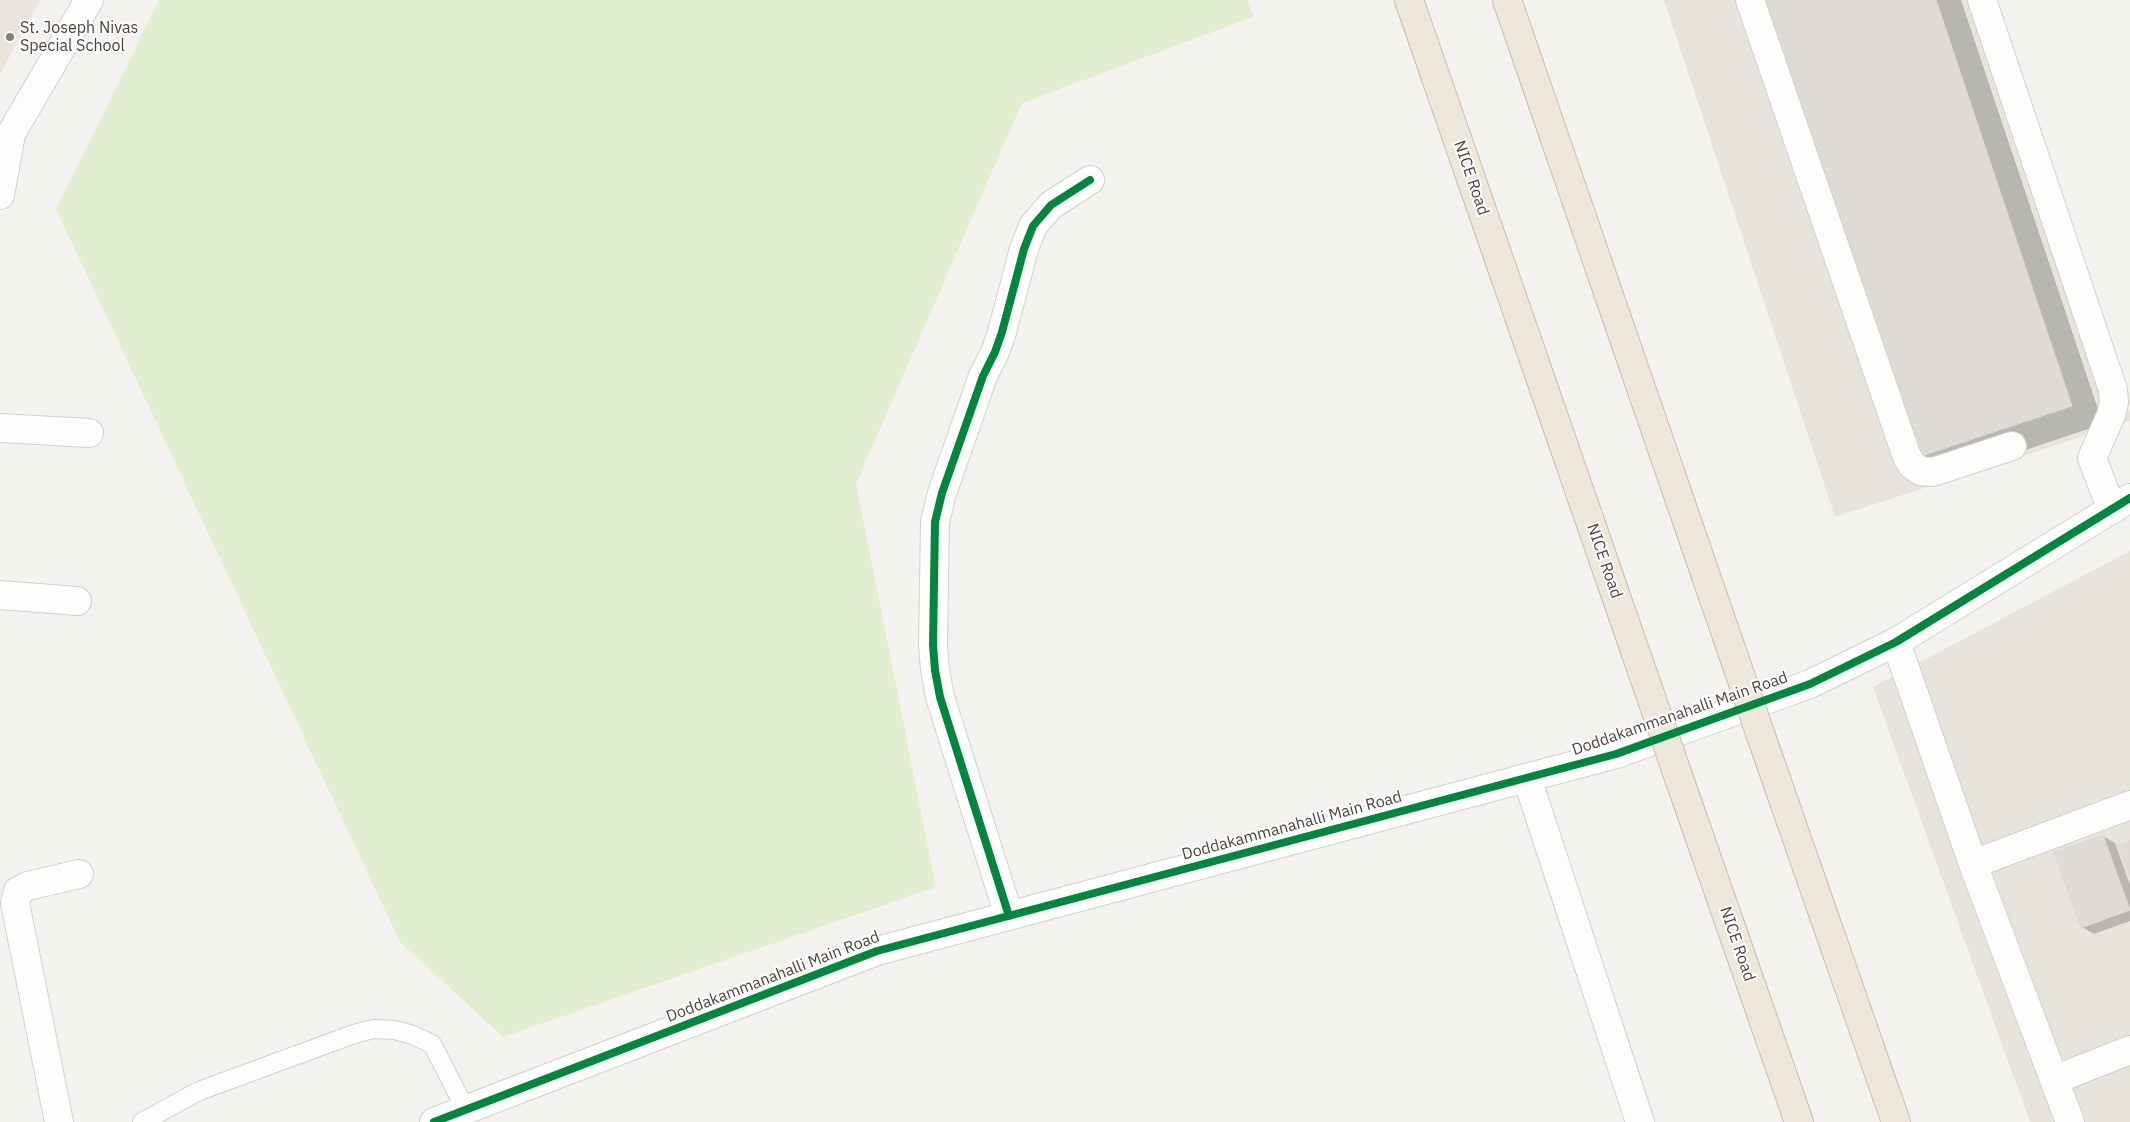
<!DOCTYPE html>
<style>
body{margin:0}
canvas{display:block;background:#f4f2ee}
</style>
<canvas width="2130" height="1122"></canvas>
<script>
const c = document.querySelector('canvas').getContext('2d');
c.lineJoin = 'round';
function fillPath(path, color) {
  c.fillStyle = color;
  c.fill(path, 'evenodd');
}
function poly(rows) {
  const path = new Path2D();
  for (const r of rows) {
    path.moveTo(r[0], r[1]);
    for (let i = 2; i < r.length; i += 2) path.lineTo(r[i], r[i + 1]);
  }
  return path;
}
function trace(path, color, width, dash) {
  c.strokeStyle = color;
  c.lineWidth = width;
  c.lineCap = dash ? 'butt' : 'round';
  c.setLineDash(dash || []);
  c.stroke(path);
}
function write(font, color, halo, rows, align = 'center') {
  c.font = font + ' "IBM Plex Sans",sans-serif';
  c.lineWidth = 4;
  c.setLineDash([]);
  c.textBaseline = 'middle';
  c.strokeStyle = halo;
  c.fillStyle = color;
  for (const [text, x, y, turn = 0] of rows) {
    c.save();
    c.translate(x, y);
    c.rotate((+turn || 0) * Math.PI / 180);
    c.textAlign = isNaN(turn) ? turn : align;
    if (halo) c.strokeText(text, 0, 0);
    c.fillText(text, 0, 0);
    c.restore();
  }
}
const residential = poly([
 [1664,0,1988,0,2130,413,2130,421,1835,517],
 [2130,551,2130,1122,2030,1122,1873,687]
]);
const education = poly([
 [0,0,40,0,0,74]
]);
const green = poly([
 [159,0,1248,0,1253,17,1022,103,856,484,936,887,503,1037,400,942,56,209]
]);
const shadow = poly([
 [1764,0,1961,0,2103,424,1948,476,1917,458],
 [2103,836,2115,843,2130,885,2130,921,2094,934,2082,927]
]);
const building = poly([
 [1762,0,1936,0,2072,406,1916,458,1762,0],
 [2103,835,2130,910,2081,928,2054,852,2103,835],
 [2130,841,2130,877,2118,845,2130,841]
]);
const service = poly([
 [142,1122,199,1091,354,1034,373,1029,395,1030,413,1035,432,1044,466,1110]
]);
const minor = poly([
 [1750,0,1907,457,1912,465,1921,471,1933,472,2012,446],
 [1982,0,2113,390,2114,402,2111,415,2092,458,2112,510],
 [0,428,89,433],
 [0,595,77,601],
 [1896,642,1973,864,2070,1122],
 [1527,778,1640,1122],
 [1973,864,2130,805],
 [1009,916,940,697,935,670,933,645,935,522,942,493,983,376,995,352,1002,332,1024,249,1033,226,1051,205,1090,180],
 [2054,1080,2130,1050],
 [59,1122,15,903,18,891,28,886,79,874]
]);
const tertiary = poly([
 [0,195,11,134,89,0],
 [434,1122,877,951,1616,754,1810,684,1896,642,2130,498]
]);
const motorway = poly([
 [1409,0,1658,717],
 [1507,0,1744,686],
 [1760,733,1896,1122],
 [1673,761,1799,1122]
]);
const motorwayBridge = poly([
 [1744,686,1760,733],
 [1658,717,1673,761]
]);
const cycleway = poly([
 [1009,916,940,697,935,670,933,645,935,522,942,493,983,376,995,352,1002,332,1024,249,1033,226,1051,205,1090,180],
 [434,1122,877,951,1616,754,1810,684,1896,642,2130,498]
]);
const markers = [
 [10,37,5,"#868178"]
];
const poiNames = [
 ["St. Joseph Nivas",20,28],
 ["Special School",20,46]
];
const streetNames = [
 ["NICE Road",1471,178,71],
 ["NICE Road",1604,561,71],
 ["Doddakammanahalli Main Road",1680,714,-19],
 ["Doddakammanahalli Main Road",1292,826,-15],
 ["NICE Road",1737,944,71],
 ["Doddakammanahalli Main Road",773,977,-21]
];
fillPath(residential, '#e7e4dc');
fillPath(education, '#eae5da');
fillPath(green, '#e1eecf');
fillPath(shadow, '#0003');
fillPath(building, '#dedbd6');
trace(building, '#dcd9d4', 1);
trace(service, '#d2d0cb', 20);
trace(minor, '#d2d0cb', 30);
trace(tertiary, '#d2d0cb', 30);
trace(motorway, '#ccbfa9', 30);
trace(service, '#fdfdfc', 18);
trace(minor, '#fdfdfc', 28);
trace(tertiary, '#fdfdfc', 28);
trace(motorway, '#ede8db', 28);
trace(motorwayBridge, '#ccbfa9', 30, []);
trace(motorwayBridge, '#ede8db', 28);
trace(cycleway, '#00873e', 8);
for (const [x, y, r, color] of markers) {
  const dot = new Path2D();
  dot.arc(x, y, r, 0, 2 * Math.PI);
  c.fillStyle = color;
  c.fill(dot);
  trace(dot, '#fff', 2);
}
write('16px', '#4b4439', '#fff', poiNames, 'left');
write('16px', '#4b4439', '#fff', streetNames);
</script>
